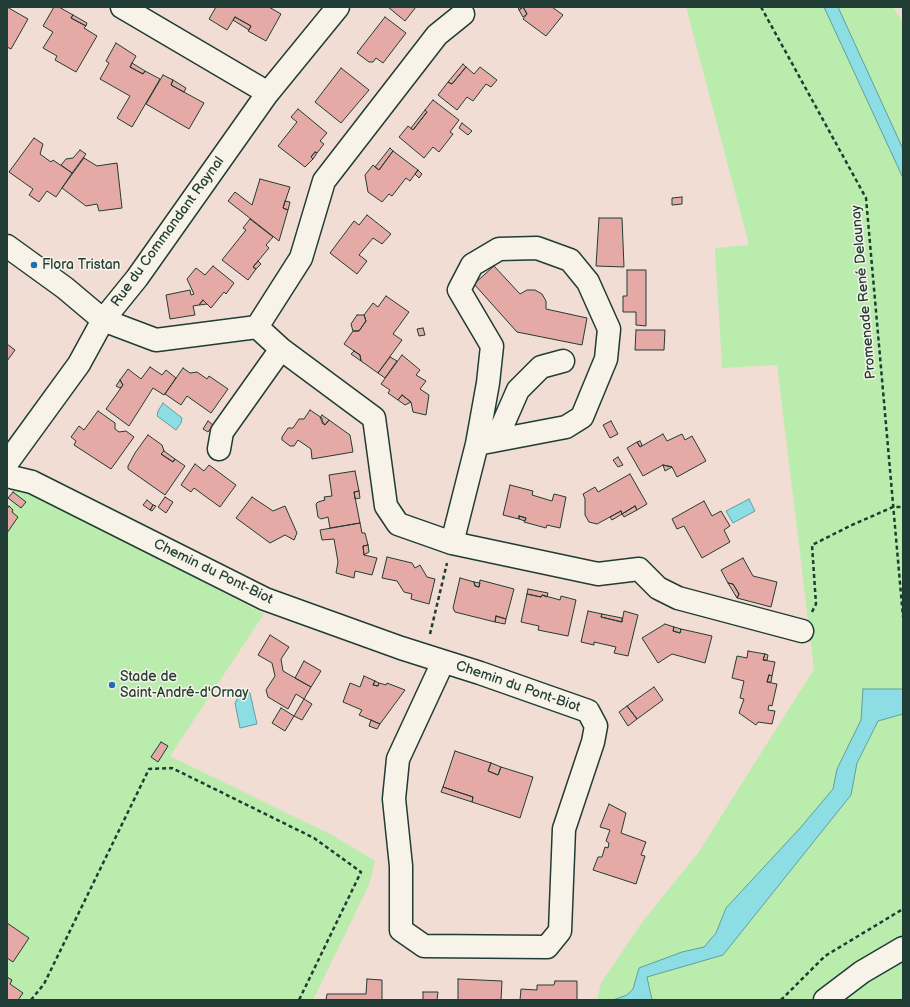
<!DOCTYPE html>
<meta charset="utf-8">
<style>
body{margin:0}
#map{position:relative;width:910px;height:1007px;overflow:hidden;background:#f2ddd4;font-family:"Balsamiq Sans",sans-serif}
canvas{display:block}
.frame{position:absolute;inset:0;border:8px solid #1f3d34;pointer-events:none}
</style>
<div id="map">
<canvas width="910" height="1007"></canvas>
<div class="frame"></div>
</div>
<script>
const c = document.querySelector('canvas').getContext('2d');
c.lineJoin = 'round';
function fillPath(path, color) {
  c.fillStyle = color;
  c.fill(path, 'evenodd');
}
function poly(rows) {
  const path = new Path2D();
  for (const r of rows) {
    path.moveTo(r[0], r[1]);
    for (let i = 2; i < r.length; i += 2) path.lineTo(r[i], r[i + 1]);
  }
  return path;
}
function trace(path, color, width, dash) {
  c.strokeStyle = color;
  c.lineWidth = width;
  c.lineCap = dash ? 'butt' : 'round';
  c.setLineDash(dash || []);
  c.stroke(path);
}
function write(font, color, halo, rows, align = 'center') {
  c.font = font + ' "Balsamiq Sans",sans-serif';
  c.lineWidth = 3;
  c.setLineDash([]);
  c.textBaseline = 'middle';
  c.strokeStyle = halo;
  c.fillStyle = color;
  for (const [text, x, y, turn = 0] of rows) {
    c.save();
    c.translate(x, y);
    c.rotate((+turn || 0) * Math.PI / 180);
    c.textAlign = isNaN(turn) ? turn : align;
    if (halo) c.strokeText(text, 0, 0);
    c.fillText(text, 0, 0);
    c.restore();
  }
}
const green = poly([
 [686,7,893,7,903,23,903,1000,597,1000,601,983,643,921,698,853,814,669,777,365,722,368,715,248,749,245],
 [18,484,264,614,170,756,334,836,375,861,369,885,313,1000,7,1000,7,509,12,502,8,498]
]);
const water = poly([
 [824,7,838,7,903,149,903,178,824,7],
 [163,403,182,418,181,423,176,430,157,416,158,411,163,403],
 [749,499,755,511,733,523,726,511,749,499],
 [243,689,250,693,257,724,240,728,235,703,243,689],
 [863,689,903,689,903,714,878,721,857,763,851,795,723,955,647,977,652,1000,613,1000,627,995,633,989,639,968,682,952,704,947,716,933,726,908,801,827,833,789,837,769,861,720,863,689]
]);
const building = poly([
 [7,7,28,19,11,49,7,47,7,7],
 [54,7,59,7,73,15,71,18,86,26,84,28,97,36,76,72,55,60,57,56,43,48,53,32,43,26,54,7],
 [216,7,269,7,281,14,266,41,248,31,251,26,235,17,227,30,209,19,216,7],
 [388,7,416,7,405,21,388,7],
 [518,7,552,7,563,15,546,36,523,19,527,14,523,7,519,10,518,7],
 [523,7,527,14,523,17,519,10,523,7],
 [73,15,87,23,86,26,71,18,73,15],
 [235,17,251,26,249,30,233,20,235,17],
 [385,17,406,33,383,63,376,58,373,62,369,62,357,53,385,17],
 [116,43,136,56,130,67,143,74,145,71,160,79,132,127,117,118,130,96,100,79,109,63,106,61,116,43],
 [132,63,145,71,143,74,130,67,132,63],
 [463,64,466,67,452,84,448,82,463,64],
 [466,67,474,74,480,67,497,80,491,87,486,84,473,101,467,97,457,110,438,95,448,82,452,84,466,67],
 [341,68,369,90,341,123,315,102,341,68],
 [163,75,173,80,171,85,204,103,189,129,146,104,163,75],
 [173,80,186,88,184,92,171,85,173,80],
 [433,100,459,120,450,132,453,134,439,152,433,147,424,158,399,137,408,126,413,130,427,112,425,110,433,100],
 [298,109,327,133,320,141,324,144,317,153,315,152,311,157,313,159,305,167,278,146,297,122,291,117,298,109],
 [425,110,427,112,413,130,411,128,425,110],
 [462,123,472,131,468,135,459,128,462,123],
 [34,138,43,144,40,154,51,162,53,160,72,173,56,197,47,191,39,202,29,195,33,189,9,172,34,138],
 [390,148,393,151,379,170,375,167,390,148],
 [80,150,86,154,72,173,61,165,66,159,73,158,80,150],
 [393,151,418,170,410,181,406,178,392,196,389,194,382,202,368,192,365,175,373,165,379,170,393,151],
 [315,152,317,153,313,159,311,157,315,152],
 [84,158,97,166,117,163,122,208,99,211,97,204,86,206,62,188,84,158],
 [418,170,422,174,419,178,415,174,418,170],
 [260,179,290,187,283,208,288,210,279,241,228,201,235,192,252,205,260,179],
 [682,197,682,204,672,205,672,198,682,197],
 [285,201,290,202,288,210,283,208,285,201],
 [367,215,391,234,382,244,373,238,359,255,367,261,357,274,330,253,354,221,359,225,367,215],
 [599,218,622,218,624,267,596,266,599,218],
 [250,219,273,237,266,245,269,248,253,267,256,269,248,280,222,260,246,230,243,228,250,219],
 [258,261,261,264,256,269,253,267,258,261],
 [213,266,234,283,226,294,224,292,211,308,203,300,199,305,193,306,195,315,170,319,166,295,190,290,191,295,194,294,187,279,196,268,205,275,213,266],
 [494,266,520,294,527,290,535,290,542,294,546,301,546,309,587,318,582,345,517,332,474,284,494,266],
 [627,270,646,270,646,326,636,325,636,312,623,312,623,296,627,296,627,270],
 [386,296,409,312,393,334,402,340,378,373,361,361,360,355,344,344,353,331,359,331,366,321,364,315,373,303,378,307,386,296],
 [203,300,207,304,199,305,203,300],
 [357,315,364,315,366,321,359,331,353,331,351,324,357,315],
 [423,328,425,335,419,336,417,329,423,328],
 [636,330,665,330,664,350,635,350,636,330],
 [7,344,15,350,7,361,7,344],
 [354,351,360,355,361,361,351,354,354,351],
 [402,355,420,370,416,375,426,381,420,389,429,395,426,415,413,412,411,402,402,395,398,400,388,393,390,390,381,384,402,355],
 [390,357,397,361,385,378,378,373,390,357],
 [150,367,162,375,166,370,176,378,164,395,153,388,129,426,106,409,123,385,120,380,128,369,141,379,150,367],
 [183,368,190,373,197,372,207,379,209,376,228,389,211,413,187,396,181,405,165,394,183,368],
 [120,380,123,385,120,388,116,386,120,380],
 [402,395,411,402,405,405,398,400,402,395],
 [310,410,322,418,322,423,325,425,329,420,350,435,353,452,312,459,311,449,298,440,294,446,290,446,282,440,282,437,288,428,293,428,299,419,304,419,310,410],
 [98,411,115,423,115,429,119,432,126,431,134,437,111,469,74,445,76,441,71,437,79,426,84,430,98,411],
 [322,415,329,420,325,425,320,418,322,415],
 [208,421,213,425,208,432,203,429,208,421],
 [611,421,618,434,610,438,603,425,611,421],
 [663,434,667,441,682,434,685,440,692,436,706,461,677,477,672,467,663,465,643,476,627,448,637,442,640,447,663,434],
 [148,435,162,445,164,451,161,454,173,462,175,459,185,466,165,495,128,469,128,466,135,453,148,435],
 [640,441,642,445,640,447,637,442,640,441],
 [164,451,175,459,173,462,161,454,164,451],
 [618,457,623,465,618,467,613,460,618,457],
 [195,464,204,471,209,465,236,485,220,507,194,488,191,492,181,485,195,464],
 [663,465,672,467,665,471,663,465],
 [355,471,359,491,354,492,360,523,330,528,328,517,321,519,318,517,316,504,318,502,325,500,324,497,332,496,329,475,355,471],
 [630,474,647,504,637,510,635,506,622,514,621,511,597,524,589,522,585,515,585,499,583,494,595,487,598,492,630,474],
 [510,485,533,491,532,495,552,501,554,494,566,497,560,528,547,525,546,528,524,522,526,518,519,516,519,519,503,515,510,485],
 [359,491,360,498,355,499,354,492,359,491],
 [13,492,26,502,21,508,8,498,13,492],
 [165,497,173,502,166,513,158,507,165,497],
 [252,497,273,511,285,506,297,533,294,540,285,535,270,543,236,518,252,497],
 [147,500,153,505,150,510,143,505,147,500],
 [704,501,712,516,721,511,730,526,724,530,730,542,702,558,684,526,677,529,672,519,704,501],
 [153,505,156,506,152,511,150,510,153,505],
 [9,506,13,510,12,512,18,517,7,533,7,509,9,506],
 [635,506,637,510,624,517,622,514,635,506],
 [621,511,622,514,612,520,610,517,621,511],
 [519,516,526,518,525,521,519,519,519,516],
 [360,523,362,533,365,533,368,545,363,546,364,555,377,558,372,575,355,571,354,578,336,573,338,562,334,539,322,540,320,530,360,523],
 [368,545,369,552,364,555,363,546,368,545],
 [387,557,412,563,415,568,420,565,427,577,435,579,429,604,411,599,412,594,404,592,397,581,382,578,387,557],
 [743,558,753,576,777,582,771,607,737,598,739,594,733,584,728,583,721,570,743,558],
 [460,578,474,582,475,586,479,587,480,580,514,589,506,619,496,616,495,622,455,612,453,608,460,578],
 [474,582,480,583,479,587,475,586,474,582],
 [728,583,733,584,739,594,737,598,728,583],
 [528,589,548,593,547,597,542,595,541,597,527,594,528,589],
 [527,594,541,597,542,595,560,600,561,596,576,600,568,636,538,630,539,626,521,622,527,594],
 [588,611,602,614,601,617,622,622,624,611,638,615,628,656,614,653,616,647,594,642,594,645,581,642,588,611],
 [602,614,622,618,622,622,601,617,602,614],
 [496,616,506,619,505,624,495,622,496,616],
 [665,624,674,627,673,631,680,633,681,629,712,636,705,663,672,654,658,663,642,638,665,624],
 [674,627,681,629,680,633,673,631,674,627],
 [270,635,289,647,281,659,283,671,311,687,304,699,296,694,288,709,268,697,266,690,275,676,272,663,258,655,270,635],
 [748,651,765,654,763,660,775,662,772,676,769,675,767,682,777,684,772,706,769,705,768,710,775,711,772,724,758,722,756,725,739,713,744,699,740,698,744,681,732,678,737,656,747,658,748,651],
 [765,654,768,655,767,660,763,660,765,654],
 [304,661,321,671,311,687,295,678,304,661],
 [769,675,772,676,771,682,767,682,769,675],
 [364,676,375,681,373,685,378,686,379,683,386,685,387,683,405,690,380,724,359,715,362,710,343,702,350,683,360,687,364,676],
 [375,681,379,683,378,686,373,685,375,681],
 [654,687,663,700,637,719,627,706,654,687],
 [304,699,312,704,302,720,294,716,304,699],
 [627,706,637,719,628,726,619,712,627,706],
 [281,708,294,716,285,731,272,723,281,708],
 [371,720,380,724,377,729,369,726,371,720],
 [161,742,168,746,158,762,151,757,161,742],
 [455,751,491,763,488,771,498,775,501,767,533,777,520,818,472,802,473,797,443,787,455,751],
 [491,763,501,767,498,775,488,771,491,763],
 [443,787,473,797,472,802,441,792,443,787],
 [609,804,626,813,621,833,646,842,641,855,645,856,636,884,593,870,598,857,602,857,605,847,608,848,609,843,606,841,610,830,600,827,609,804],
 [7,923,29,938,13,962,7,958,7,923],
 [7,977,12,980,10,984,23,993,18,1000,7,1000,7,977],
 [367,979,382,980,382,1000,326,1000,327,994,366,994,367,979],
 [458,979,502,981,501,1000,458,1000,458,979],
 [555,981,577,981,577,1000,520,1000,521,989,537,990,537,985,554,985,555,981],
 [423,992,438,992,437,1000,423,1000,423,992]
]);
const path = poly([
 [761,7,866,198,903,617],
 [812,612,816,604,812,545,852,525,893,507,903,507],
 [430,634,447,563],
 [31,1000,44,984,149,769,172,768,314,838,361,872,299,1000],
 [781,1000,825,956,903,909]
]);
const minor = poly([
 [122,7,258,87,267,94],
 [7,246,65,288,103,320,156,340,257,327,281,349,374,418,386,506,398,524,452,543,598,574,639,569,658,588,678,598,802,631],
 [257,327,301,258,324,181,437,35,463,14],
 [496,440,518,390,541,367,563,361],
 [219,449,222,432,281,349],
 [7,463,79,364,103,320,137,278,267,94,338,7],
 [7,476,32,482,265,599,401,648,480,673,588,711,596,726,593,742,564,829,560,931,547,947,424,946,401,930,401,866,394,799,398,759,443,662],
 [452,543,477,444,488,383,492,346,459,290,472,265,499,249,537,248,570,260,588,282,609,329,606,359,582,417,566,427,477,444],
 [825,1000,862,972,903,948]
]);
const markers = [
 [34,265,4,"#1f6fb2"],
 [112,685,4,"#1f6fb2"]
];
const streetNames = [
 ["Rue du Commandant Raynal",168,232,-54],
 ["Promenade René Delaunay",864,292,-95],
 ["Chemin du Pont-Biot",213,572,26],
 ["Chemin du Pont-Biot",518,687,19]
];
const poiNames = [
 ["Flora Tristan",42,265],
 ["Stade de",120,677],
 ["Saint-André-d'Ornay",120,693]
];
fillPath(green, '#baedad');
fillPath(water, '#8ddee4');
trace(water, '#619e9e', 1);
fillPath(building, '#e5aaa6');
trace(building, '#1f3d34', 1);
trace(minor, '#1f3d34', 25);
trace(path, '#1f3d34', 2.5, [4, 3]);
trace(minor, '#f7f3e8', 22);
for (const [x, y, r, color] of markers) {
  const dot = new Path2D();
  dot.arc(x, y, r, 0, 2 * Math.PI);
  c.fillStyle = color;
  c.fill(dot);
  trace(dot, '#f7f3e8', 1.5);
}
write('14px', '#1f3d34', '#f7f3e8', streetNames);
write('14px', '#1f3d34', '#f7f3e8', poiNames, 'left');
</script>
